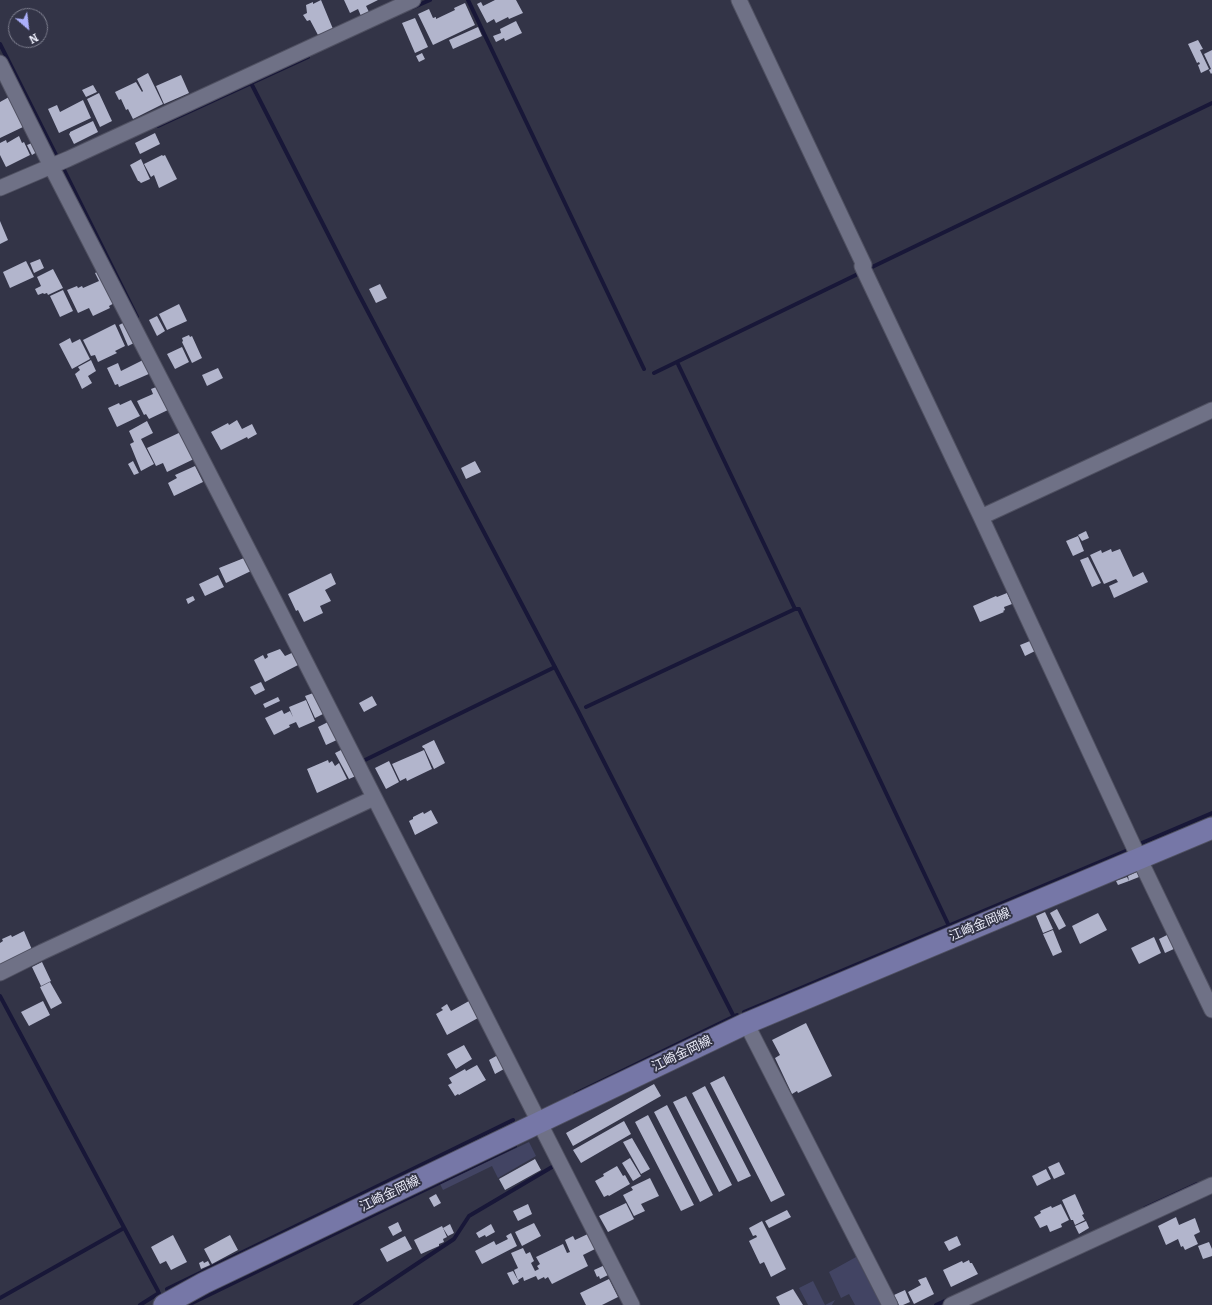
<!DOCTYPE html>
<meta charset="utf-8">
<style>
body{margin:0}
#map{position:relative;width:1212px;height:1305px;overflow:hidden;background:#333447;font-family:Bitter,serif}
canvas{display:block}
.north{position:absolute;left:8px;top:8px;width:40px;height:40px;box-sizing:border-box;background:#333447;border:1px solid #7d7e8e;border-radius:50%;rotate:152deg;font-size:11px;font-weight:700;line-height:16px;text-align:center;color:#ebecf9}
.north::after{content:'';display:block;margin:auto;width:14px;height:18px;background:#abaffb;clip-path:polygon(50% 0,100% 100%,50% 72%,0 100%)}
</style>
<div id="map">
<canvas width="1212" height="1305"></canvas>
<div class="north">N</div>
</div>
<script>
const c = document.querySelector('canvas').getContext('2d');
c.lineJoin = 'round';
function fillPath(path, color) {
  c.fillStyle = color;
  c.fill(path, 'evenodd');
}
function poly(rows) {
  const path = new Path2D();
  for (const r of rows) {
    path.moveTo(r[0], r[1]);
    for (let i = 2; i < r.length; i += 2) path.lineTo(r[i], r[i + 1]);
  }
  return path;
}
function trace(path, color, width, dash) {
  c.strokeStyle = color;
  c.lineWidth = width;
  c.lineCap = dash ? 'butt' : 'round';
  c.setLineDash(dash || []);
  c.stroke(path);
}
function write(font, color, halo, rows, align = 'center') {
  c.font = font + ' Bitter,"Noto Sans JP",serif';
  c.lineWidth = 4;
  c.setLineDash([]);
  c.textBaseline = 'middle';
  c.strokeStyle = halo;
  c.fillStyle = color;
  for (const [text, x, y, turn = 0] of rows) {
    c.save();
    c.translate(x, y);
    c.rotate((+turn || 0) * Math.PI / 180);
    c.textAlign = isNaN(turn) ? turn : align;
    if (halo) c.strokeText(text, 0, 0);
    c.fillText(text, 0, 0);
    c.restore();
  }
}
const green = poly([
 [529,1142,536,1156,498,1178,492,1166,443,1190,440,1184],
 [856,1257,881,1305,855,1305,849,1294,841,1298,829,1272],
 [813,1281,825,1305,835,1300,832,1305,808,1305,799,1288]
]);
const stream = poly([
 [468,0,644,369],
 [412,8,430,0],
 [0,44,56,155],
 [251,83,356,289,578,711,734,1017],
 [158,126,308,57],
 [63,168,137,317],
 [868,269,1212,103],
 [677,362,795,609],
 [654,373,860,273],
 [586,707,795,609,799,609,949,926],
 [363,761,555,667],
 [1137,845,1212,813],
 [0,996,158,1291],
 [744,1012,1128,850],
 [575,1094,737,1015],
 [1145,1208,1197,1184],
 [167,1289,513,1120],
 [0,1298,124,1228],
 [140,1305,159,1293],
 [188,1305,515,1146],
 [355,1305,454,1239,469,1216,552,1167],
 [936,1305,949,1299]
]);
const building = poly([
 [321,0,333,29,318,35,310,20,307,21,303,15,307,13,306,5,313,2,313,4],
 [344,0,378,0,366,6,369,12,361,16,358,9,350,13],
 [495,0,516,0,523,13,509,19,508,17,496,23,494,19,487,23,477,4,481,2,483,6],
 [465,3,475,25,433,45,418,14,429,9,433,18,436,17,436,19,455,10,454,8],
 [415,18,428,47,415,53,402,23],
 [516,21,522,33,505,41,504,38,496,42,493,36,501,33,500,29],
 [478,27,482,36,453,49,449,40],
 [1198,40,1203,49,1200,50,1209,69,1201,73,1198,65,1200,64,1199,62,1197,63,1188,44],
 [1212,50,1212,73,1211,74,1209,70,1211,69,1204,54],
 [422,53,425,59,419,62,416,56],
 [148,73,163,104,133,119,128,109,126,110,121,99,119,100,115,92,136,82,142,92,143,91,137,79],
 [181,75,189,93,164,104,156,86],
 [93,85,97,92,86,97,82,90],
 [99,93,112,121,100,127,87,99],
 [9,97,23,127,0,138,0,102],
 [83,100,91,118,59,133,48,109,57,105,60,112],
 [93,121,98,132,74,144,69,134,70,133,70,132],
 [155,133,160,144,140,154,135,143],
 [19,136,22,143,24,142,30,155,6,167,0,155,0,143,6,140,7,143],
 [32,143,37,152,32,155,27,145],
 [162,155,163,156,165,155,177,179,159,188,154,175,151,177,144,164],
 [141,159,150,179,141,183,139,181,138,181,130,165],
 [0,221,8,240,0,244],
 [40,259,44,268,34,273,30,263],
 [26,261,34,277,10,288,3,272],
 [53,269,63,288,48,295,47,293,44,294,43,293,38,295,35,289,41,286,37,277],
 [101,270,116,302,109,306,110,308,93,316,89,308,78,313,67,290,77,286,78,288,82,286,83,288,99,281,95,273],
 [380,284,387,298,376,303,369,289],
 [63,290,73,311,60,317,50,296],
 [179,304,187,321,167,330,159,314],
 [157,316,165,331,157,336,149,320],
 [127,321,136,342,128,346,119,325],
 [115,324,125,346,115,351,117,353,98,362,95,355,91,356,83,340],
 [189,335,190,337,192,336,202,358,192,363,182,342,183,341,182,338],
 [70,338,72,343,80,339,90,359,72,369,59,344],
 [182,347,189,362,175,369,167,354],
 [145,359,151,373,119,387,118,384,115,385,107,368,118,363,121,371],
 [91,360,96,371,88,376,92,383,82,389,75,374,80,370,78,367],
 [218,368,223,378,207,386,202,375],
 [159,386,170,409,149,419,146,414,144,415,137,401,153,394,151,389],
 [131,400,140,416,117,427,108,408,119,403,120,405],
 [237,420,242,429,252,424,257,434,248,439,247,437,221,450,211,432,228,423,229,425],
 [147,421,153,433,141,439,154,464,141,471,130,444,134,442,129,431],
 [183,431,196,458,167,472,163,463,156,466,147,448],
 [133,461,139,473,134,475,128,464],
 [475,461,481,472,466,479,461,468],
 [195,466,203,482,174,496,168,483,177,478,175,475],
 [1086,531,1089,538,1082,541,1078,535],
 [1078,536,1084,551,1073,556,1066,541],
 [1111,549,1112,552,1120,549,1133,577,1143,572,1148,582,1114,598,1109,586,1118,582,1116,579,1104,584,1090,555,1101,550,1102,553],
 [1088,557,1101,583,1092,587,1080,560],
 [244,558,251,571,226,583,219,568],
 [331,573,336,584,325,590,331,601,320,606,323,613,304,622,298,610,296,611,288,594],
 [218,575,224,587,205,596,199,584],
 [1007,593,1012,604,1004,607,1005,610,1003,611,1004,612,980,622,973,606,996,596,997,597],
 [193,596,195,600,188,604,186,599],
 [1030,641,1035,651,1025,656,1020,645],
 [280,649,285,656,294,652,300,664,265,682,254,660,263,655,265,659,268,657,267,654],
 [261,682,265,690,255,695,250,687],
 [316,692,325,713,315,718,305,696],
 [372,696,377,705,364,712,359,703],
 [278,697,280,701,265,708,263,704],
 [306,700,315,721,299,728,296,722,289,725,290,727,274,735,265,718,282,710,284,714,290,711,293,717,289,707],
 [330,721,339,739,326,745,318,727],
 [434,740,445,763,434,769,424,748,423,748,422,746],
 [345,748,358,775,349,779,335,753],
 [424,750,432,769,407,781,406,778,400,781,392,764],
 [328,760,329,763,332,761,335,766,339,763,347,779,317,793,307,769],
 [389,761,399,782,386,789,375,768],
 [431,810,438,823,415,835,409,821,413,819,413,817,423,812,424,814],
 [1137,872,1139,877,1129,881,1128,876],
 [1127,877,1129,881,1118,885,1116,881],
 [1057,909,1066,926,1059,930,1050,913],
 [1045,912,1053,929,1043,933,1036,916],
 [1098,913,1107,930,1080,944,1072,926],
 [1053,930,1062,952,1053,956,1043,934],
 [24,931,33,952,0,967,0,943,3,941,2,939,11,935,12,937],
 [1169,934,1176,948,1165,953,1159,939],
 [1154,937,1161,953,1139,964,1131,948],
 [42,962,51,981,41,986,32,967],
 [50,982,62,1003,51,1009,40,987],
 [43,1001,50,1015,29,1026,21,1012],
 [469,1001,478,1018,447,1035,436,1014,443,1010,441,1008,447,1004,451,1011],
 [806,1023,832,1076,798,1093,797,1091,792,1094,775,1058,780,1055,772,1040],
 [464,1045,472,1059,456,1069,447,1054],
 [498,1055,504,1069,495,1074,489,1060],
 [477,1065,486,1080,459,1095,458,1094,455,1096,448,1085,452,1083,449,1078,465,1069,466,1071],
 [724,1076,785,1195,771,1202,710,1083],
 [654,1084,661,1096,573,1146,566,1133],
 [705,1086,751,1176,738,1182,692,1093],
 [686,1096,732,1185,719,1192,673,1102],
 [667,1105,713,1195,700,1202,654,1112],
 [648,1115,694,1205,681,1211,635,1122],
 [624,1121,631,1134,581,1163,573,1150],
 [632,1138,650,1169,641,1174,623,1142],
 [630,1158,641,1176,633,1181,622,1163],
 [535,1159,541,1170,505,1190,499,1179],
 [1059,1162,1065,1174,1054,1179,1048,1167],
 [617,1166,623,1176,625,1175,630,1184,609,1196,608,1195,604,1197,595,1181,604,1176,603,1174],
 [1046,1169,1051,1179,1037,1186,1032,1176],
 [650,1178,659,1196,641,1204,645,1211,634,1216,623,1195,633,1190,631,1187],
 [436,1194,441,1203,434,1207,429,1198],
 [1075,1194,1084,1214,1082,1215,1085,1220,1075,1225,1073,1220,1071,1220,1062,1200],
 [626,1203,634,1219,608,1232,599,1216],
 [528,1204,532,1214,518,1221,513,1211],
 [1061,1204,1069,1220,1061,1224,1062,1227,1050,1232,1047,1225,1040,1228,1034,1217,1041,1213,1040,1211,1051,1206,1052,1208],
 [787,1210,791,1217,769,1228,765,1221],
 [1176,1217,1179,1225,1195,1218,1200,1232,1194,1235,1198,1244,1185,1250,1183,1246,1181,1247,1178,1239,1166,1245,1158,1226],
 [762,1221,786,1269,771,1277,764,1262,760,1264,749,1241,757,1237,756,1235,753,1236,749,1228],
 [1086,1221,1089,1228,1079,1234,1075,1226],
 [398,1222,402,1231,393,1236,388,1227],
 [534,1223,541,1236,522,1246,515,1232],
 [450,1224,454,1233,448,1236,443,1228],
 [491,1224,495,1232,486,1237,485,1235,479,1238,476,1233],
 [442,1226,447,1237,443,1239,444,1242,439,1244,439,1246,421,1254,414,1240],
 [511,1233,517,1246,482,1264,475,1251,494,1241,496,1245,508,1239,506,1236],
 [590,1233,597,1248,583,1255,588,1266,552,1284,548,1277,545,1279,544,1277,538,1280,536,1276,524,1281,523,1277,518,1280,514,1270,518,1268,511,1253,523,1248,526,1254,530,1252,534,1261,531,1263,535,1271,539,1269,537,1266,540,1264,536,1257,563,1244,567,1253,570,1252,565,1240,573,1236,575,1240],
 [173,1235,187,1262,171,1270,166,1261,160,1264,151,1247],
 [230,1235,238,1250,212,1264,204,1249],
 [405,1236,412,1249,387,1262,380,1249],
 [957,1236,961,1245,949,1251,944,1242],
 [1209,1242,1212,1249,1212,1256,1203,1259,1198,1246],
 [969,1260,970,1263,972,1263,978,1274,951,1287,943,1270,962,1261,963,1263],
 [203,1261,204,1263,208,1261,210,1265,201,1269,199,1263],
 [605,1265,610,1274,600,1279,599,1276,597,1277,594,1270],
 [513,1271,519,1282,513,1285,507,1273],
 [926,1277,934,1294,914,1304,908,1292,921,1285,918,1280],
 [609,1279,618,1297,602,1305,586,1305,580,1293],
 [793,1289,803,1305,780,1305,776,1297],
 [905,1290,910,1302,903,1305,899,1305,894,1295]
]);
const street = poly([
 [739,0,864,265],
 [0,63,51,166,273,598,632,1305],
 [0,188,68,159,413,0],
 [862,266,981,517,1139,858,1212,1010],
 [981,517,1212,410],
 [0,973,42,952,374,798],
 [746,1023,890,1305],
 [951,1305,1212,1185]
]);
const secondary = poly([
 [164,1305,204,1283,745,1024,1212,828]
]);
const streetNames = [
 ["江崎金岡線",980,925,-23],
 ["江崎金岡線",682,1054,-26],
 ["江崎金岡線",390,1194,-26]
];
fillPath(green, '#424463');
trace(stream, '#181738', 4);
fillPath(building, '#b2b5cc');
trace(street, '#505162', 17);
trace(secondary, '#505162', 23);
trace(street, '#6f7186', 15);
trace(secondary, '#7677a7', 21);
write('13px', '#ebecf9', '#333447', streetNames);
</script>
